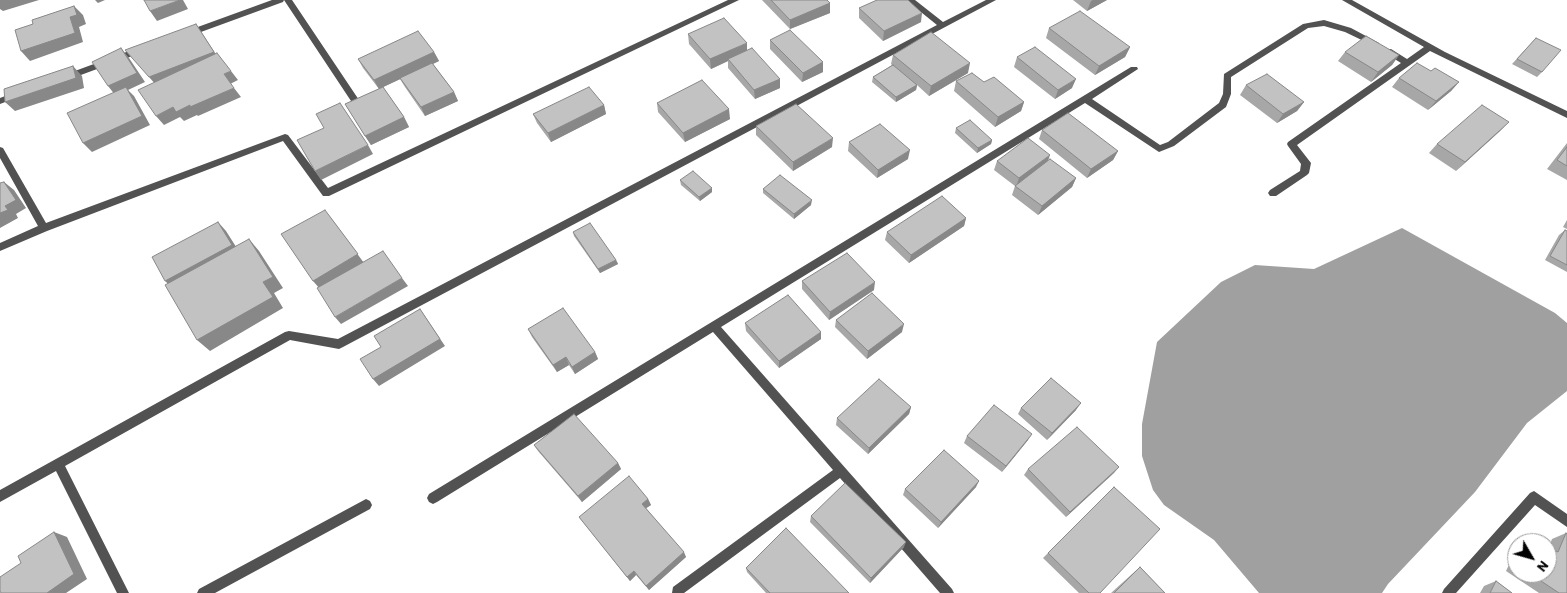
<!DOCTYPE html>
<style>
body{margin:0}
#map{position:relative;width:1567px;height:593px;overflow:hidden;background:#fff;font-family:Barlow,sans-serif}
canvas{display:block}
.north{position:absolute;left:1507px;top:533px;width:50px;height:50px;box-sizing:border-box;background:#fff;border:1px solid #999;border-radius:50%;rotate:128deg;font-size:14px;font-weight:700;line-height:20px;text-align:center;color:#000}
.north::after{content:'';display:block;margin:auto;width:18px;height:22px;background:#000;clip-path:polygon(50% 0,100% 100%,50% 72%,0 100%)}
</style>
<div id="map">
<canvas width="1567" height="593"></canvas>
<div class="north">N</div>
</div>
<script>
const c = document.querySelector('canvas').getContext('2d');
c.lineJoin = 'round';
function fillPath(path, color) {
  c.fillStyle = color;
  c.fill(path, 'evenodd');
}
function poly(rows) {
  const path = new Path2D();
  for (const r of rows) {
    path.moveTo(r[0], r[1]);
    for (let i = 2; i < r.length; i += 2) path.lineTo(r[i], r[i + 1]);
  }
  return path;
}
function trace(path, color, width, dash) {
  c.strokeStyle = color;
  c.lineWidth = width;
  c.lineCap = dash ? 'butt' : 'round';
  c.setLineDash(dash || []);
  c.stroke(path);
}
const water = poly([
 [1402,228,1555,313,1567,323,1567,391,1527,423,1475,492,1388,584,1382,593,1259,593,1214,540,1164,505,1153,490,1142,456,1142,424,1157,342,1221,282,1255,265,1314,269]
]);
const street = poly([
 [272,0,284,0,283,2,190,36,187,37,183,34,184,32,272,0],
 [284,0,292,0,359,100,360,102,359,104,353,104,284,0],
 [728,0,739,0,329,196,323,196,283,141,47,231,0,251,0,243,38,226,0,158,0,147,3,148,46,223,285,134,288,135,328,188,728,0],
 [906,0,915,0,943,22,986,0,996,0,343,347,339,349,290,340,65,466,129,593,117,593,56,471,0,502,0,490,285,332,289,331,338,339,937,25,906,0],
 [1342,0,1352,0,1445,52,1567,111,1567,118,1430,51,1297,145,1311,163,1309,173,1307,175,1276,196,1270,196,1268,193,1270,190,1300,171,1301,164,1288,146,1287,144,1288,142,1401,63,1385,53,1385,49,1391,49,1407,59,1424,47,1342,0],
 [1324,20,1351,28,1379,43,1378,45,1372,45,1345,32,1324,26,1308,28,1231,77,1231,94,1226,107,1174,146,1159,152,1085,103,721,327,952,589,954,593,940,593,840,478,684,593,672,593,673,587,833,470,713,332,437,502,433,504,429,502,427,498,429,494,1131,67,1137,67,1138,69,1092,99,1160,145,1168,142,1219,103,1223,94,1224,74,1303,24,1324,20],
 [140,47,144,50,143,52,70,79,67,80,63,77,64,75,140,47],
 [18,91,21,92,21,96,0,104,0,98,18,91],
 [1534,491,1567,514,1567,527,1535,505,1456,593,1442,593,1444,589,1530,493,1534,491],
 [366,499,370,501,372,505,370,509,215,593,197,593,199,589,366,499]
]);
const wall = poly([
 [762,0,827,0,830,13,790,29],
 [1073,0,1107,0,1087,11],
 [859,8,921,22,883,41,859,18],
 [1049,28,1130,47,1125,57,1095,75,1046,38],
 [688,34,747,50,780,79,780,88,755,99,728,68,728,61,711,69,689,44],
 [1536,38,1542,72,1537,77,1512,64],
 [770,40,823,62,823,72,802,82,770,49],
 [434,52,439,61,433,64,454,92,458,101,425,116,405,87,400,79,383,87,404,117,409,127,371,145,345,104,379,89,363,68,358,59],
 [1345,52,1399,55,1392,65,1371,82,1338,61],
 [893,55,968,73,929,96,917,85,916,90,896,102,872,82,873,77,892,65,891,64],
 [1017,57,1072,88,1055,99,1014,67],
 [1431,71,1459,82,1451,91,1428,110,1392,87,1399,78],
 [956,81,984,82,1024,102,1021,111,995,127,954,91],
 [1246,85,1304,102,1297,111,1277,123,1240,95],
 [657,103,730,119,685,142,658,112],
 [604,105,606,114,551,142,537,123,533,114],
 [756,126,832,147,793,171,756,135],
 [956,128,992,140,991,144,977,153,955,133],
 [1042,130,1118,151,1113,160,1087,178,1039,139],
 [1500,131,1456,171,1429,153,1437,144],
 [849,142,908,159,877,178,848,151],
 [1567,143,1567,180,1547,169],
 [1048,160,1076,178,1072,187,1038,215,1012,195,1015,186,994,170,997,161],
 [680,180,712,188,712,192,700,201,681,185],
 [763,189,811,205,794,219,763,193],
 [966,218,964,226,909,263,885,240,887,232],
 [1567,220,1567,229,1563,227],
 [1565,230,1567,231,1567,272,1545,260,1559,235],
 [573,232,616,260,618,264,600,273,574,236],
 [802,281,874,290,829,320,802,289],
 [836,320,902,332,867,359,835,327],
 [745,323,821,332,821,339,779,368,746,331],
 [528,329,595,352,598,359,575,374,569,365,557,372,532,337],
 [911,407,909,414,868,454,836,425,837,418],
 [1021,408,1076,410,1047,440,1018,414],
 [967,436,1028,440,1002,472,964,443],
 [534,445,618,463,621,469,582,502,538,451],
 [1119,467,1066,517,1024,475,1028,469],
 [976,487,938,528,903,495,905,489],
 [1114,487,1100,593,1079,593,1043,558],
 [648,499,651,505,646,508,686,557,649,590,636,575,630,581,579,517],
 [811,516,904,547,870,583,810,522],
 [1566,533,1567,593,1539,593,1506,571,1517,548,1517,573,1547,573,1549,547,1552,539],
 [1533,537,1543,543,1520,543,1520,542],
 [1140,567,1165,593,1111,593,1132,574],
 [746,568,849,593,766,593,747,572],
 [1496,581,1512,593,1480,593,1484,586]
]);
const shadedWall = poly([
 [0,0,39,0,3,11,0,9],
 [95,0,105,0,98,3],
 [180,0,183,0,188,9,157,21,150,11],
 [1093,0,1107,0,1087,11,1091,1],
 [830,3,830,13,790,29,790,20],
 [74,6,83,15,86,24,79,27,83,42,30,61,21,51,70,17],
 [922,13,921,22,883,41,884,31],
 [196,24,221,62,157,86,149,77],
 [747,43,747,53,728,59,728,61,711,69,710,59],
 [1130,47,1125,57,1095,75,1099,66],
 [121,48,129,58,145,82,128,90,134,96,150,125,92,152,83,143,116,96,108,86],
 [434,52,439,61,379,89,374,80],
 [1399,55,1392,65,1371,82,1378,72],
 [823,62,823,72,802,82,803,73],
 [970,63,968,73,929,96,931,86],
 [73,66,82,76,84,88,15,111,5,102],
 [231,71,238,80,230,84,224,74],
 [780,79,780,88,755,99,754,90],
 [1076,79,1072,88,1055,99,1058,90],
 [1459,82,1451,91,1428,110,1436,101],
 [917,85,916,90,896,102,896,97],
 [234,88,241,97,198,116,197,115,184,121,180,117,164,125,156,116,173,107,190,105],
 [454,92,458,101,425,116,421,107],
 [1024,102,1021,111,995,127,998,117],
 [1304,102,1297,111,1277,123,1283,114],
 [604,105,606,114,551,142,548,133],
 [729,109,730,119,685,142,683,133],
 [404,117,409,127,371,145,365,136],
 [1509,122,1500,131,1456,171,1465,162],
 [833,138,832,147,793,171,793,162],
 [992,140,991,144,977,153,978,148],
 [368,145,373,154,321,180,315,171],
 [910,150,908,159,877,178,878,170],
 [1118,151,1113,160,1087,178,1091,169],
 [1050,155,1047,164,1016,187,1019,178],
 [1076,178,1072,187,1038,215,1042,206],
 [4,182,14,190,26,208,16,214,18,218,0,228,0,213,5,206],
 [712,188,712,192,700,201,699,197],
 [812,200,811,205,794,219,794,214],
 [331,218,364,263,320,289,313,281],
 [966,218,964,226,909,263,911,255],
 [218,222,226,231,240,253,174,289,165,281],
 [249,239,259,251,283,288,274,293,283,308,210,351,197,340,263,282],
 [616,260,618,264,600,273,598,269],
 [402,278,408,286,341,324,335,317],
 [875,282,874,290,829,320,830,312],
 [420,309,445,346,379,386,373,379],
 [904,324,902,332,867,359,868,351],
 [821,332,821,339,779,368,779,361],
 [595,352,598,359,575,374,572,367],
 [566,357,569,365,557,372,553,365],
 [1081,403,1076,410,1047,440,1052,433],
 [911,407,909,414,868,454,869,448],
 [1032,434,1028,440,1002,472,1006,466],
 [618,463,621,469,582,502,578,496],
 [1119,467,1114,473,1066,517,1070,512],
 [979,481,976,487,938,528,941,522],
 [648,499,651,505,645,509,642,504],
 [54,532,67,537,87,579,66,593,47,593],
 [906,542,904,547,870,583,871,578],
 [684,552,686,557,649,590,646,586],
 [634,571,636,575,630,581,627,577]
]);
const building = poly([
 [144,0,180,0,150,11,144,0],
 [771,0,827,0,830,3,790,20,771,0],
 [877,0,908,0,922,13,884,31,859,8,877,0],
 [74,6,77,15,70,17,75,33,21,51,15,30,33,24,32,20,74,6],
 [1080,11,1130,47,1099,66,1049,28,1080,11],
 [724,18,747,43,710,59,688,34,724,18],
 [196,24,214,52,149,77,125,50,196,24],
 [790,30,823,62,803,73,770,40,790,30],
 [418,31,434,52,374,80,358,59,418,31],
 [931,32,970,63,931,86,893,55,931,32],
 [1366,36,1399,55,1378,72,1345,52,1366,36],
 [1536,38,1561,50,1542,72,1517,59,1536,38],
 [1035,47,1076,79,1058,90,1017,57,1035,47],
 [121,48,137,73,108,86,92,62,121,48],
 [752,48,780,79,754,90,728,59,752,48],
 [217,53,231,71,224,74,234,88,190,107,190,105,176,112,173,107,156,116,138,90,217,53],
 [432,63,454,92,421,107,400,78,432,63],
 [1417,63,1431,71,1435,68,1459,82,1436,101,1399,78,1417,63],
 [893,65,917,85,896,97,873,77,893,65],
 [73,66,76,78,5,102,4,89,73,66],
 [972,73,984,82,994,77,1024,102,998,117,956,81,972,73],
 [1267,74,1304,102,1283,114,1246,85,1267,74],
 [702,80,729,109,683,133,657,103,702,80],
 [126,87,142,116,83,143,67,113,126,87],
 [383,87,404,117,365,136,345,104,383,87],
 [589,87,604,105,548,133,533,114,589,87],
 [340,103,368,145,315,171,297,140,324,128,316,114,340,103],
 [796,104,833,138,793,162,756,126,796,104],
 [1482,105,1509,122,1465,162,1437,144,1482,105],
 [1068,113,1118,151,1091,169,1042,130,1068,113],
 [970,120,992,140,978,148,956,128,970,120],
 [880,124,910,150,878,170,849,142,880,124],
 [1028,138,1050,155,1019,178,997,161,1028,138],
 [1567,147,1567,166,1557,160,1567,147],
 [1050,159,1076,178,1042,206,1015,186,1050,159],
 [693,171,712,188,699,197,680,180,693,171],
 [780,175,812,200,794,214,763,189,780,175],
 [4,182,16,200,5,206,8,210,0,213,0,183,4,182],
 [942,196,966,218,911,255,887,232,942,196],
 [325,210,358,254,313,281,281,234,325,210],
 [218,222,232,245,165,281,152,257,218,222],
 [590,223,616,260,598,269,573,232,590,223],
 [1565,230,1567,231,1567,265,1550,256,1565,230],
 [249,239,273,277,263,282,273,297,197,340,165,285,249,239],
 [383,251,402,278,335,317,317,288,383,251],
 [847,253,875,282,830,312,802,281,847,253],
 [872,293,904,324,868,351,836,320,872,293],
 [788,295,821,332,779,361,745,323,788,295],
 [563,308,595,352,572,367,566,357,553,365,528,329,563,308],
 [420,309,440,339,373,379,360,359,381,347,374,336,420,309],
 [1051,378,1081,403,1052,433,1021,408,1051,378],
 [879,379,911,407,869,448,837,418,879,379],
 [994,405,1032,434,1006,466,967,436,994,405],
 [574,414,618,463,578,496,534,445,574,414],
 [1077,427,1119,467,1070,512,1028,469,1077,427],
 [944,450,979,481,941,522,905,489,944,450],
 [629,476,648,499,642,504,684,552,646,586,634,571,627,577,579,517,629,476],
 [845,483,906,542,871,578,811,516,845,483],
 [1114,487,1160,529,1100,593,1089,593,1048,553,1114,487],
 [786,528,849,593,770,593,746,568,786,528],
 [54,532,74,574,47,593,1,593,0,591,0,577,21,563,18,556,54,532],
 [1566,533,1567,534,1567,593,1559,593,1529,573,1547,573,1547,546,1558,552,1566,533],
 [1533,537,1543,543,1530,543,1533,537],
 [1140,567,1165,593,1114,593,1140,567],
 [1496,581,1512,593,1490,593,1496,581]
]);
fillPath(water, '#a0a0a0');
fillPath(street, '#525252');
fillPath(wall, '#a7a7a7');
fillPath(shadedWall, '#888');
fillPath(building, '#c2c2c2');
trace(building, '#888', 1);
</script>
